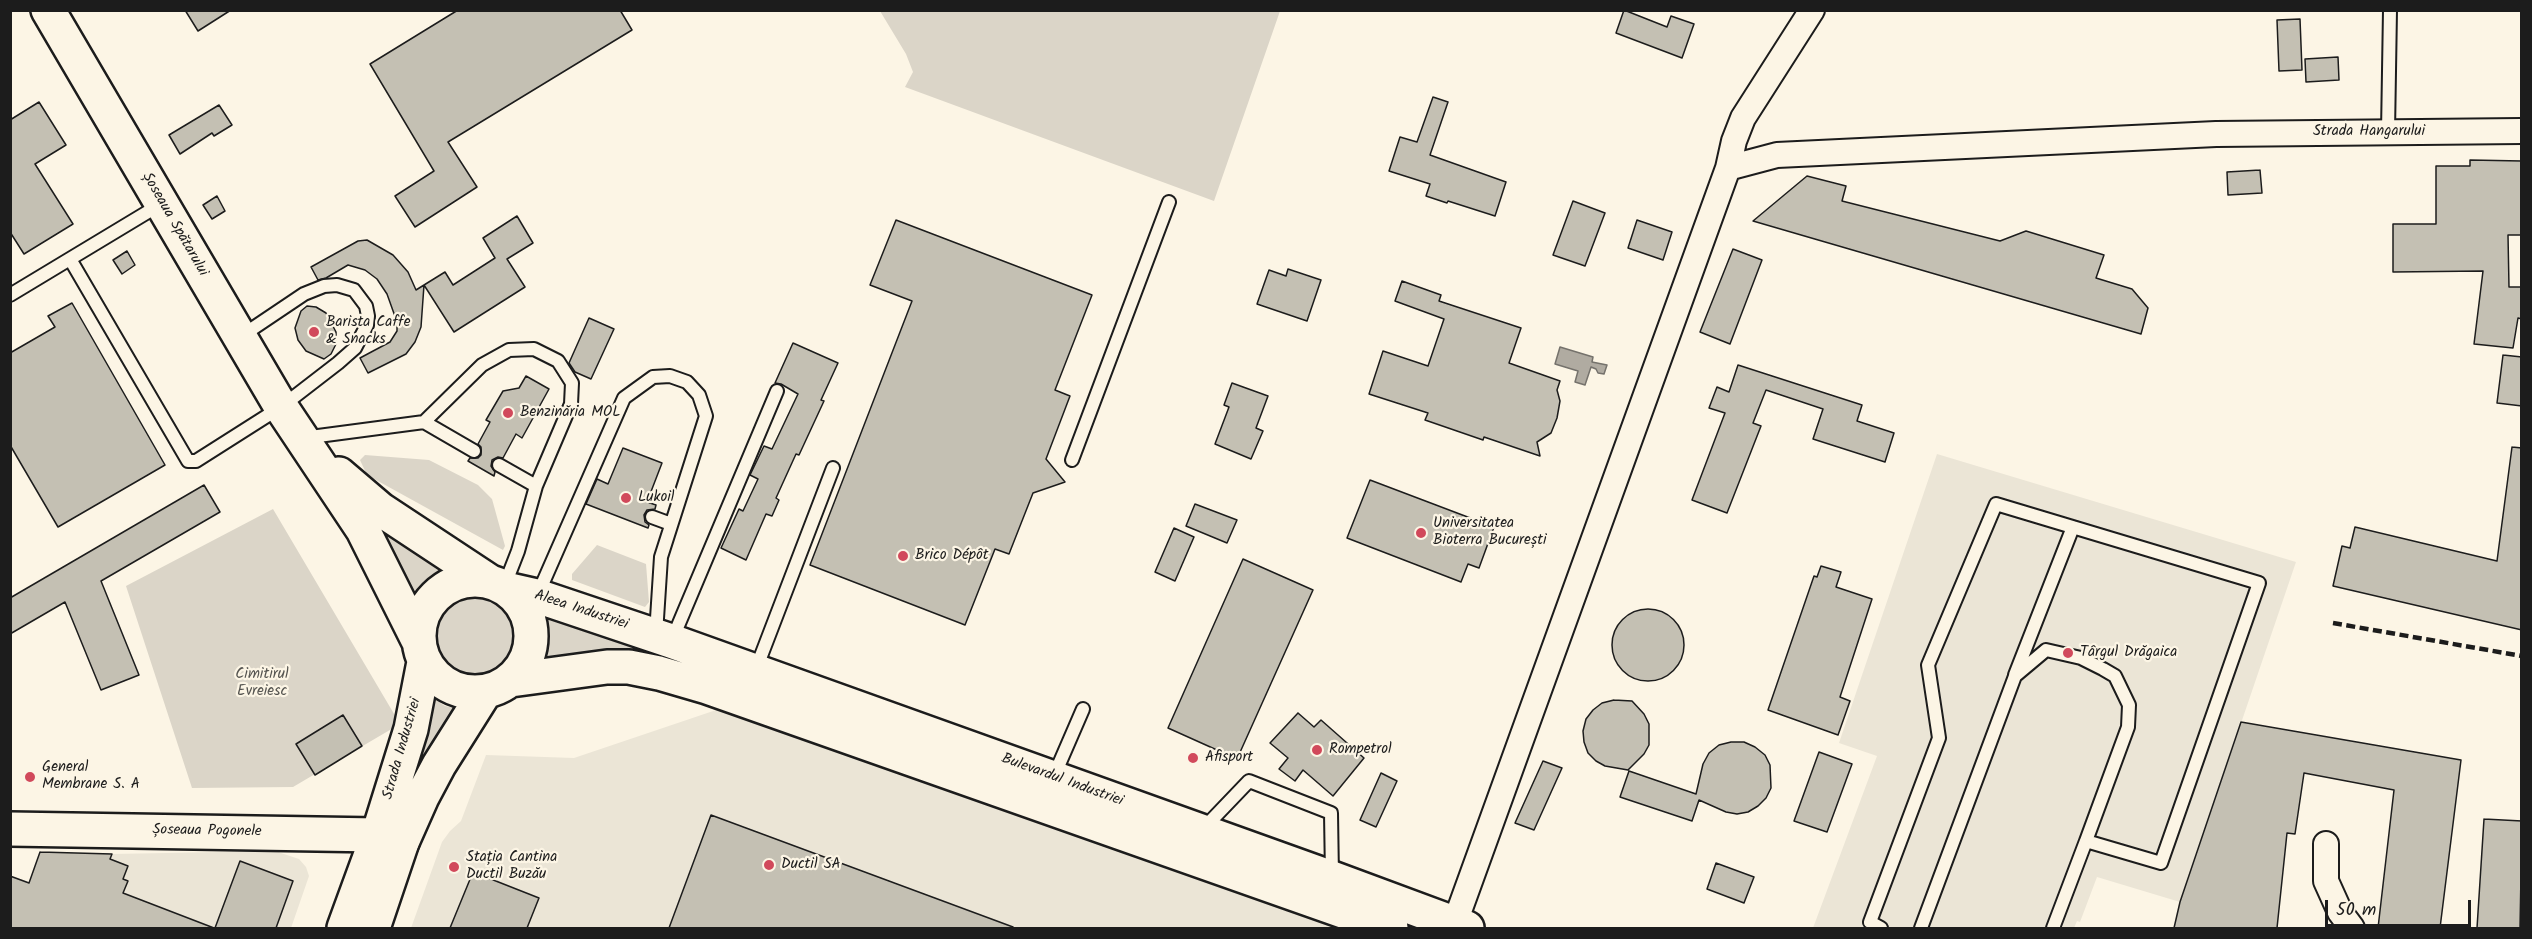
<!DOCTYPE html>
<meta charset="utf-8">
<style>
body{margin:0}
#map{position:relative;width:2532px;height:939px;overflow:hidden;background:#fcf5e5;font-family:Kalam,sans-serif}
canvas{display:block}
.frame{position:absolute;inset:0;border:12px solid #1c1c1c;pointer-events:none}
.scale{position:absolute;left:2325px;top:900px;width:146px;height:27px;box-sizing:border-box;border:3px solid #1c1c1c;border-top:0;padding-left:8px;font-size:18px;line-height:21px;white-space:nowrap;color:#1c1c1c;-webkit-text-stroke:4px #fcf5e5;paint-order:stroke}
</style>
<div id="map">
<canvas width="2532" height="939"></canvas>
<div class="frame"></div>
<div class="scale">50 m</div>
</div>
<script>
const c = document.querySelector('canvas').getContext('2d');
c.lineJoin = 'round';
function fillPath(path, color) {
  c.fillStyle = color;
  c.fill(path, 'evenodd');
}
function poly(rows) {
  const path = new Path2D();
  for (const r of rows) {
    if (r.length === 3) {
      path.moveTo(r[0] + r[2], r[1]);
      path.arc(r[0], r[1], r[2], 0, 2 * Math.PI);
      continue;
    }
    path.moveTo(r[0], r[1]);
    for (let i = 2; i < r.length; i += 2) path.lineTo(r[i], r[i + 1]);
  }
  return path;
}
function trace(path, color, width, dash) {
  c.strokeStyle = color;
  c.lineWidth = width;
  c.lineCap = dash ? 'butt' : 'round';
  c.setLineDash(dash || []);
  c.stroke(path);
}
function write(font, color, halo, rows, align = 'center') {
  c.font = font + ' Kalam,sans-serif';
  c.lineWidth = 4.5;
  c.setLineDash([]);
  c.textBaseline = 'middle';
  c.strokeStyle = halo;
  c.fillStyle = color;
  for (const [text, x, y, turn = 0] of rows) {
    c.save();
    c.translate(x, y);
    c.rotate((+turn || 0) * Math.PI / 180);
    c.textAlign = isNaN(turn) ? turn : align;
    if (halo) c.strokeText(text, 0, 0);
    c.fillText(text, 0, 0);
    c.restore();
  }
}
const built = poly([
 [1937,454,2296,562,2180,902,2097,877,2080,922,2077,921,2074,928,1813,928,1877,756,1839,743],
 [731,705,1363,928,411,928,442,842,450,831,461,821,486,755,574,758],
 [275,851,299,859,306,867,309,876,291,928,11,928,12,876,29,882,40,852,112,854]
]);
const green = poly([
 [880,11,1280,11,1214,201,905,87,913,72,906,54],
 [365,455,429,460,478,485,492,499,505,546,503,550,367,475,360,460],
 [273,509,400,724,293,787,192,788,126,586],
 [362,511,466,574,453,578,435,589,421,607,418,618],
 [597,545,646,564,649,602,645,607,572,580,572,574],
 [474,636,40],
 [530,605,657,654,629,650,602,652,526,673,534,646,535,633,535,623],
 [431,697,445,706,460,709,414,779,431,726]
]);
const water = poly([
 [1560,347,1593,357,1592,362,1607,365,1604,374,1598,373,1596,369,1591,367,1585,385,1575,382,1578,371,1555,364,1560,347]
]);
const building = poly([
 [185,10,231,10,198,31,185,10],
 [458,10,620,10,632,30,448,142,477,187,415,227,395,196,434,171,370,64,458,10],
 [1624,10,1667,27,1671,16,1694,24,1682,58,1616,33,1624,10],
 [2300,19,2302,70,2279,71,2277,20,2300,19],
 [2338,57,2339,80,2306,82,2305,59,2338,57],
 [1433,97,1448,102,1430,155,1506,182,1495,216,1448,201,1447,203,1426,196,1430,184,1389,171,1400,137,1417,142,1433,97],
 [39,102,66,145,35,164,73,224,24,254,10,232,10,120,39,102],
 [219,105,232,125,214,136,212,133,180,154,169,135,219,105],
 [2470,160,2522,161,2522,235,2508,235,2509,287,2522,287,2522,319,2518,318,2513,348,2474,344,2483,271,2393,272,2393,224,2436,224,2436,166,2470,166,2470,160],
 [2260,170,2262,193,2228,195,2227,172,2260,170],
 [1807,176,1846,186,1842,201,2000,241,2026,231,2104,255,2096,278,2132,289,2148,308,2141,334,1753,221,1807,176],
 [217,196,225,211,212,219,203,205,217,196],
 [1573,201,1605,213,1585,266,1553,255,1573,201],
 [517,216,533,243,507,259,525,287,454,332,424,285,445,272,453,285,495,258,483,238,517,216],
 [896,220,1092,295,1055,390,1070,396,1046,459,1065,482,1033,493,1009,554,995,549,965,625,810,565,912,301,870,285,896,220],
 [1637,220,1672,232,1663,260,1628,248,1637,220],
 [367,240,393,255,408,272,416,290,424,285,421,327,415,342,406,354,368,373,360,358,390,342,397,331,397,322,387,294,377,279,365,270,348,265,326,278,318,280,311,267,358,241,367,240],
 [1733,249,1762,260,1730,344,1700,332,1733,249],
 [127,251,135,265,122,274,113,260,127,251],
 [1288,269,1321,280,1307,321,1257,304,1269,270,1286,276,1288,269],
 [1402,281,1441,295,1439,301,1521,328,1509,363,1560,381,1557,390,1560,401,1557,418,1551,433,1537,442,1540,456,1484,437,1483,440,1425,420,1428,413,1369,394,1383,351,1428,366,1444,319,1395,301,1402,281],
 [72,303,165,465,58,527,10,445,10,353,55,327,48,316,72,303],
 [307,306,316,307,326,313,336,332,336,344,331,354,324,359,306,351,298,340,295,328,301,311,307,306],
 [589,318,614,329,591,379,575,372,569,363,589,318],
 [793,343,838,363,821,400,824,401,799,455,796,454,776,498,779,500,772,516,766,514,746,560,721,548,739,509,743,511,758,479,750,475,764,446,772,449,798,394,781,384,775,383,793,343],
 [2503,355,2522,357,2522,406,2497,403,2503,355],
 [1738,365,1862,405,1857,421,1894,433,1885,462,1813,439,1823,409,1766,390,1753,423,1761,426,1727,513,1692,500,1725,413,1709,408,1717,387,1729,392,1738,365],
 [526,376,549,389,522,438,516,434,503,458,498,457,492,460,491,466,495,472,494,476,468,461,470,458,478,458,481,455,481,447,478,444,490,422,486,420,503,391,519,388,526,376],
 [1232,383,1268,396,1256,428,1263,431,1251,459,1215,444,1229,407,1224,405,1232,383],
 [2512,447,2522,448,2522,630,2333,586,2342,546,2350,548,2355,527,2497,561,2512,447],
 [623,448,662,463,647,502,656,505,655,509,647,510,644,515,645,522,649,525,648,528,586,504,597,479,608,484,623,448],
 [1370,480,1494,527,1479,568,1468,564,1461,582,1347,538,1370,480],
 [204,485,220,512,101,581,139,675,101,690,65,602,10,634,10,598,204,485],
 [1195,504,1237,520,1227,543,1186,526,1195,504],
 [1174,528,1194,537,1175,581,1155,572,1174,528],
 [1243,559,1313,590,1237,759,1168,728,1243,559],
 [1821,566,1841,572,1836,587,1872,599,1840,697,1850,701,1838,735,1768,710,1814,576,1817,577,1821,566],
 [1648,645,36],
 [1614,700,1632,701,1644,714,1649,724,1649,745,1644,754,1628,770,1605,766,1596,761,1588,753,1584,742,1583,731,1586,719,1593,710,1602,703,1614,700],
 [1298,713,1314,727,1321,720,1364,758,1333,796,1303,770,1295,781,1279,769,1288,758,1270,743,1298,713],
 [343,715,362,746,315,775,296,744,343,715],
 [2241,722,2461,760,2440,928,2378,928,2394,790,2304,773,2295,834,2287,833,2277,928,2174,928,2180,902,2241,722],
 [1731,742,1744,742,1755,747,1765,755,1770,765,1771,788,1766,798,1758,806,1748,812,1737,814,1726,812,1699,800,1692,821,1620,797,1629,771,1696,794,1703,764,1709,753,1719,745,1731,742],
 [1819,752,1852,764,1827,832,1794,821,1819,752],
 [1543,761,1562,768,1534,830,1515,823,1543,761],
 [1381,773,1397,781,1376,827,1360,820,1381,773],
 [711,815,1013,927,1012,928,669,928,711,815],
 [2484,819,2522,821,2520,928,2477,928,2484,819],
 [40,852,112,854,110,859,128,866,123,879,128,881,123,893,214,928,10,928,10,876,29,883,40,852],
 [240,861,293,881,276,928,215,928,240,861],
 [1716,863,1754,877,1744,903,1707,889,1716,863],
 [473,872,539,898,527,928,450,928,473,872]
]);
const lane = poly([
 [2388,132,2390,10],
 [70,259,188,461,196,461,281,407,338,363,355,348,367,325,368,316,366,306,354,290,337,285,324,286,304,294,240,337],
 [10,295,161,204],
 [424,422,482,365,509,350,534,349,558,361,572,383,571,404,536,486],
 [303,438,424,422,474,451],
 [1072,460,1169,202],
 [499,465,536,486,518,551,504,587],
 [652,517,671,524],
 [538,594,624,398,653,377,670,376,687,382,699,395,706,416,661,557,656,634],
 [672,640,777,391],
 [756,669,833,468],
 [2015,675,2073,527],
 [1054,776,1083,709],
 [1204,828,1249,781,1331,813,1332,877],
 [1881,928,1870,922,1939,738,1928,665,1996,504,2259,583,2161,863,2086,841,2053,928],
 [1921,928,2015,676,2046,650,2081,658,2103,669,2115,676,2129,705,2128,727,2086,841]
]);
const street = poly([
 [1728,168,1777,155,2216,134,2522,131],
 [2326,844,2326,881,2340,912,2352,928],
 [1453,928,1728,168,1734,141,1743,118,1812,10]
]);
const secondary = poly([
 [10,829,378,835,402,842]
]);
const primary = poly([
 [48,10,281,407,363,530,418,640],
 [339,474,380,509,489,581],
 [475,636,56],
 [506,589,537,596,671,641,1332,878,1467,928],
 [511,680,607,667,629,667,659,673,707,687,1391,928],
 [344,928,378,835,411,729,424,662],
 [373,928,402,842,422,797,439,765,485,692]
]);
const rail = poly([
 [2333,623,2522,656]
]);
const markers = [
 [314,332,6,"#d1495b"],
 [508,413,6,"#d1495b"],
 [626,498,6,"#d1495b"],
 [1421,533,6,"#d1495b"],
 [903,556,6,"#d1495b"],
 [2068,653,6,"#d1495b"],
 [1317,750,6,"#d1495b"],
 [1193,758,6,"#d1495b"],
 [30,777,6,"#d1495b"],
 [769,865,6,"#d1495b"],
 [454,867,6,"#d1495b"]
];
const streetNames = [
 ["Strada Hangarului",2369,132],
 ["Șoseaua Spătarului",174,225,60],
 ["Aleea Industriei",581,611,18],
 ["Strada Industriei",403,749,-74],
 ["Bulevardul Industriei",1062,781,20],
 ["Șoseaua Pogonele",207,832,1]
];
const poiNames = [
 ["Barista Caffe",326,323],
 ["& Snacks",326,340],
 ["Benzinăria MOL",520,413],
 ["Lukoil",638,498],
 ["Universitatea",1433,524],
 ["Bioterra București",1433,541],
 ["Brico Dépôt",915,556],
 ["Târgul Drăgaica",2080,653],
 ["Rompetrol",1329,750],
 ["Afisport",1205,758],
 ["General",42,768],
 ["Membrane S. A",42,785],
 ["Stația Cantina",466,858],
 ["Ductil Buzău",466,875],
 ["Ductil SA",781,865]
];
const parkNames = [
 ["Cimitirul",262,675],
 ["Evreiesc",262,692]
];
fillPath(built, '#ebe5d6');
fillPath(green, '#dbd5c8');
fillPath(water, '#b0aba1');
trace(water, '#75726c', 1.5);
fillPath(building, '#c4c0b3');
trace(building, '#1c1c1c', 1.5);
trace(lane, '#1c1c1c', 16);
trace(street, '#1c1c1c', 28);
trace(secondary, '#1c1c1c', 38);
trace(primary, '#1c1c1c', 38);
trace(lane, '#fcf5e5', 12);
trace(street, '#fcf5e5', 24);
trace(secondary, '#fcf5e5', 33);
trace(primary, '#fcf5e5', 33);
trace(rail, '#1c1c1c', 4.5, [9, 4.5]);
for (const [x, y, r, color] of markers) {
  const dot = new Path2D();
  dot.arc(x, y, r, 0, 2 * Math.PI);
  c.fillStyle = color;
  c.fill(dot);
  trace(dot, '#fcf5e5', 2);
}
write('15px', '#1c1c1c', '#fcf5e5', streetNames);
write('15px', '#1c1c1c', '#fcf5e5', poiNames, 'left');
write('15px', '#555450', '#fcf5e5', parkNames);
</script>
